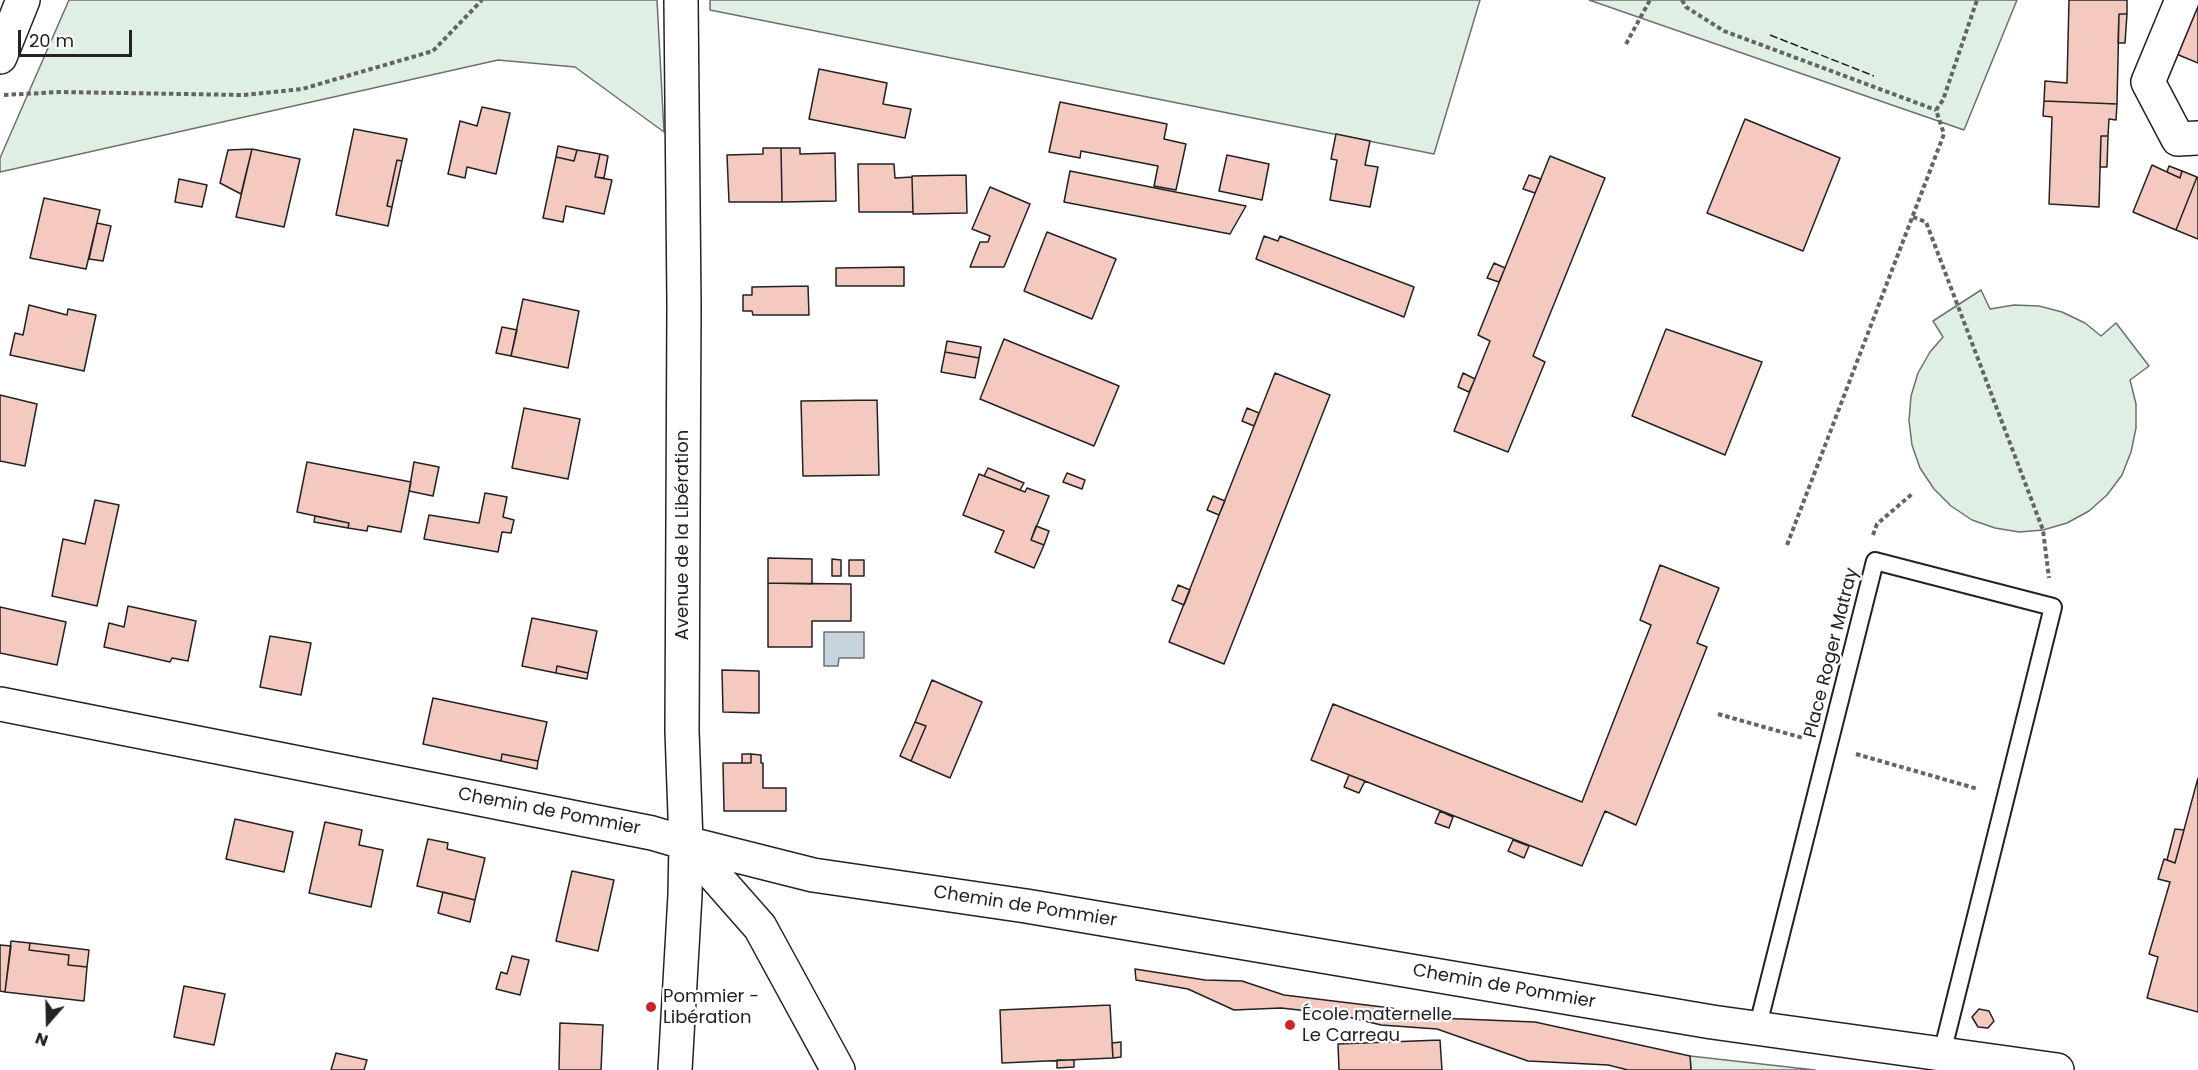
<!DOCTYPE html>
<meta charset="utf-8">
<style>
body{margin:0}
#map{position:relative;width:2198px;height:1070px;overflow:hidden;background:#fff;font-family:Poppins,sans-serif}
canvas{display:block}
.north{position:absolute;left:18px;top:992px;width:60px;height:60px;-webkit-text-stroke:4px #fff;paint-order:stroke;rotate:200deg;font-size:16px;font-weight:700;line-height:24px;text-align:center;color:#222}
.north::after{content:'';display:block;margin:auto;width:21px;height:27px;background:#222;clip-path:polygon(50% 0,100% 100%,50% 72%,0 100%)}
.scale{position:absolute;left:18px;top:30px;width:114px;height:27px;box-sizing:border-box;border:3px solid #222;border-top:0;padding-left:8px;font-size:18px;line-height:21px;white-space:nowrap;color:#222;-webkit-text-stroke:4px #fff;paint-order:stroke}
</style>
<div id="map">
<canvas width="2198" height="1070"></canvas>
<div class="north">N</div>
<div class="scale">20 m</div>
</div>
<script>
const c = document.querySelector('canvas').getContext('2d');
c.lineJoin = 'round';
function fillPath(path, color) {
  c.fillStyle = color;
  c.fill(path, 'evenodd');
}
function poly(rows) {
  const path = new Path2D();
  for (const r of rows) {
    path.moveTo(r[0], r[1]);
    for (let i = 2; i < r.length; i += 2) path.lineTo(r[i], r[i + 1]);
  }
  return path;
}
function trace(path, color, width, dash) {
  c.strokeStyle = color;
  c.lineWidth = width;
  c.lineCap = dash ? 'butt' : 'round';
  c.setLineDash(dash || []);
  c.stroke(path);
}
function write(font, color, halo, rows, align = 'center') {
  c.font = font + ' Poppins,sans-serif';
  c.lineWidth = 4.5;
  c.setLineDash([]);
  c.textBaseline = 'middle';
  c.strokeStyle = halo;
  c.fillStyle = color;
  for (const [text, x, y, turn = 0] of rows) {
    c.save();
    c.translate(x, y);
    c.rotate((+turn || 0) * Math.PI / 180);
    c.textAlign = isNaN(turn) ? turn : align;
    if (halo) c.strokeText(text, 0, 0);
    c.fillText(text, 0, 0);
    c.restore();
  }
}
const green = poly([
 [69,0,657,0,664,132,575,67,498,60,0,172,0,158,69,0],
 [710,0,1480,0,1434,154,710,10,710,0],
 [1589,0,2017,0,1964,130,1589,0],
 [1981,290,1990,309,2014,305,2039,306,2062,312,2085,323,2101,336,2116,323,2149,366,2130,380,2136,404,2136,428,2131,452,2122,475,2107,495,2089,511,2067,523,2043,530,2019,532,1995,528,1972,520,1951,506,1934,489,1920,468,1912,445,1909,421,1911,396,1918,373,1930,352,1943,337,1933,321,1981,290],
 [1690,1056,1815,1070,1691,1070,1690,1056]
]);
const water = poly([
 [824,632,864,632,864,658,839,658,838,666,824,666,824,632]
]);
const building = poly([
 [2069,0,2127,0,2127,14,2119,14,2117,104,2044,101,2045,81,2067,83,2069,0],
 [2195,6,2198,8,2198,63,2174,53,2195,6],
 [2119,14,2127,14,2125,43,2118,43,2119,14],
 [819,69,887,83,883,104,911,109,905,138,809,119,819,69],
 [2044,101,2117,104,2116,120,2109,119,2108,136,2101,136,2099,207,2049,204,2052,117,2043,116,2044,101],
 [1060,102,1167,124,1164,139,1186,144,1176,190,1154,186,1158,166,1081,151,1080,158,1049,152,1060,102],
 [482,107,510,113,496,174,467,167,465,178,448,174,460,121,477,126,482,107],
 [1745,119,1840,158,1803,251,1707,213,1745,119],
 [354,129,407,139,402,161,397,160,387,206,392,207,388,226,336,215,354,129],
 [1336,134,1370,141,1365,165,1378,167,1370,207,1330,200,1337,160,1331,159,1336,134],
 [2101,136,2108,136,2107,167,2100,167,2101,136],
 [558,146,577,150,574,161,556,157,558,146],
 [763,148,781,148,782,202,729,202,727,155,763,154,763,148],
 [781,148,800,148,800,154,835,153,836,201,782,202,781,148],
 [252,149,241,194,220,183,228,150,252,149],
 [252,149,300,159,284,227,236,217,252,149],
 [577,150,600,154,595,177,612,180,604,214,566,206,563,222,543,218,556,157,574,161,577,150],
 [600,154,608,156,604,178,595,177,600,154],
 [1227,155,1269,164,1262,200,1219,191,1227,155],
 [1550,156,1605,178,1533,356,1545,362,1508,452,1454,431,1490,341,1478,335,1550,156],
 [397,160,402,161,392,207,387,206,397,160],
 [858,164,894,164,895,178,912,177,913,212,859,212,858,164],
 [2152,165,2180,178,2182,171,2197,177,2176,230,2133,212,2152,165],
 [2169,166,2182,171,2180,178,2167,172,2169,166],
 [1070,171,1246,206,1230,234,1064,202,1070,171],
 [966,175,967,213,913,214,912,176,966,175],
 [1529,175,1541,179,1535,193,1523,189,1529,175],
 [2197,177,2198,178,2198,239,2176,230,2197,177],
 [179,179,207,185,202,207,175,202,179,179],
 [990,187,1030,204,1004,267,970,267,980,242,988,242,990,236,972,229,990,187],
 [44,198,100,210,86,269,30,258,44,198],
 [97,223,111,226,103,261,89,259,97,223],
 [1047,232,1116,259,1092,319,1024,291,1047,232],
 [1264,236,1278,241,1280,236,1414,287,1404,317,1256,259,1264,236],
 [1494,263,1505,268,1499,282,1487,278,1494,263],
 [904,267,904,286,836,286,836,268,904,267],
 [808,286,809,315,753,315,752,311,743,311,743,295,752,295,752,287,808,286],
 [523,299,579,311,568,368,511,356,523,299],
 [29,305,67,315,68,309,96,315,84,371,10,355,15,333,23,335,29,305],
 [502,327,517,330,511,356,496,353,502,327],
 [1666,329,1762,362,1725,455,1632,416,1666,329],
 [1004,339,1119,386,1094,446,980,399,1004,339],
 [947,341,981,347,979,358,945,352,947,341],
 [945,352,979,358,975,378,941,372,945,352],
 [1275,373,1330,395,1224,664,1169,642,1275,373],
 [1463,373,1475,379,1469,392,1458,387,1463,373],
 [0,395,37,404,25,466,0,461,0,395],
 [877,400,879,475,803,476,801,401,877,400],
 [524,408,580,419,568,479,512,468,524,408],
 [1247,408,1259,413,1254,426,1242,421,1247,408],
 [307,462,411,482,401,532,368,526,367,531,348,528,349,523,297,512,307,462],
 [414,462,439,467,433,496,409,491,414,462],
 [988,468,1024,483,1020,490,984,476,988,468],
 [1067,473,1085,480,1082,489,1063,482,1067,473],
 [979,474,1025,492,1027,488,1049,496,1031,540,1044,545,1034,568,995,552,1004,531,963,515,979,474],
 [485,493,507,497,503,517,514,520,511,533,502,532,498,552,424,539,429,515,479,523,485,493],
 [1213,496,1225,501,1219,515,1207,510,1213,496],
 [95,500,119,505,97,606,52,596,63,539,85,544,95,500],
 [315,516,349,523,348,528,314,522,315,516],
 [1036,526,1049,531,1044,545,1031,540,1036,526],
 [768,558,812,559,812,584,768,583,768,558],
 [832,559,841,560,841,576,832,576,832,559],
 [849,560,864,560,864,576,849,576,849,560],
 [1660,565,1719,588,1697,643,1707,647,1636,825,1605,811,1582,866,1311,760,1333,704,1582,802,1651,625,1640,620,1660,565],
 [768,583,851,584,851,621,812,621,812,647,768,647,768,583],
 [1178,585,1190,590,1184,605,1172,600,1178,585],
 [128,606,196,621,188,661,172,658,170,662,104,647,109,623,124,627,128,606],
 [0,607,66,622,57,665,0,653,0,607],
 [532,618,597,631,588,673,557,666,556,673,522,666,532,618],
 [270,636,311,643,301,695,260,687,270,636],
 [557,666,588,673,587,679,556,673,557,666],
 [722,670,759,671,759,713,723,712,722,670],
 [932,680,982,702,950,778,911,761,926,726,915,722,932,680],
 [433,698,547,722,538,761,502,754,501,761,423,744,433,698],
 [915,722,926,726,911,761,900,756,915,722],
 [502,754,538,761,537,769,501,761,502,754],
 [742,754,751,754,751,763,742,763,742,754],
 [751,754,761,755,761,763,763,763,763,788,786,788,786,811,724,811,723,763,751,763,751,754],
 [1349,775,1365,781,1359,793,1344,787,1349,775],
 [2198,778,2198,1012,2147,998,2158,957,2149,954,2170,882,2158,879,2164,859,2175,863,2198,778],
 [1440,811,1453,817,1449,828,1435,823,1440,811],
 [235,819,293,832,284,872,226,859,235,819],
 [325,822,362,830,359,845,383,850,371,907,309,893,325,822],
 [2175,829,2184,830,2175,863,2167,860,2175,829],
 [428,839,448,843,447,849,485,858,475,900,417,886,428,839],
 [1513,840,1529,846,1524,858,1508,851,1513,840],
 [572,871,614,880,598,951,556,941,572,871],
 [443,892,475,900,470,922,438,913,443,892],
 [11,941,30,943,29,950,69,955,68,965,87,967,84,1001,5,992,11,941],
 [30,943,89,950,87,967,68,965,69,955,29,950,30,943],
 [0,945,11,946,5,992,0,991,0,945],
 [512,956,529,960,520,995,496,989,501,972,507,974,512,956],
 [1135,969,1205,980,1242,981,1284,995,1391,1008,1438,1018,1535,1022,1690,1056,1691,1070,1628,1070,1608,1065,1528,1061,1437,1029,1381,1025,1336,1014,1281,1008,1234,1010,1188,989,1136,980,1135,969],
 [184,986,225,994,214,1045,174,1037,184,986],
 [1110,1005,1113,1058,1002,1063,1000,1010,1110,1005],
 [1979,1009,1989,1011,1994,1021,1988,1028,1978,1027,1972,1017,1979,1009],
 [560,1023,603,1025,601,1070,559,1070,560,1023],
 [1440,1040,1442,1070,1339,1070,1338,1044,1440,1040],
 [1121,1042,1121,1057,1113,1058,1112,1043,1121,1042],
 [336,1053,367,1060,364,1070,331,1070,336,1053],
 [1057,1060,1074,1060,1074,1067,1057,1068,1057,1060]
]);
const path = poly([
 [1682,0,1686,7,1724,31,1936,110],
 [1626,44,1650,0],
 [4,95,60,92,244,95,302,89,433,51,482,0],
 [1936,110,1943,100,1977,0],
 [1913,217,1926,222,2043,530,2049,578],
 [1873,535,1877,524,1912,494],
 [1787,545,1944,134,1936,110],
 [1718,714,1803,738],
 [1856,754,1978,789]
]);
const lane = poly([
 [1757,1029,1875,561,2053,607,1942,1053]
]);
const street = poly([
 [2182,0,2148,82,2178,139,2198,138],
 [0,57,23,0],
 [686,843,760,927,838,1070]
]);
const secondary = poly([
 [0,704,652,833,686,843,813,875,1026,906,1712,1022,2057,1070],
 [675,1070,685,895,686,843,682,731,684,304,681,0]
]);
const fence = poly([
 [1770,35,1874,76]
]);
const markers = [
 [651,1007,6,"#c62828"],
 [1290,1025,6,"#c62828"]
];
const streetNames = [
 ["Avenue de la Libération",683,535,-90],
 ["Place Roger Matray",1832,653,-76],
 ["Chemin de Pommier",549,812,11],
 ["Chemin de Pommier",1025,907,9],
 ["Chemin de Pommier",1504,987,10]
];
const poiNames = [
 ["Pommier -",663,997],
 ["Libération",663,1018],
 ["École maternelle",1302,1015],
 ["Le Carreau",1302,1036]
];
fillPath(green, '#e0efe3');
trace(green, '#6f6f6f', 1.5);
fillPath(water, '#c7d3dd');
trace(water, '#6f6f6f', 1.5);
fillPath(building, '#f3c9c0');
trace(building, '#222', 1.5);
trace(lane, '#222', 20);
trace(street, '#222', 36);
trace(secondary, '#222', 36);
trace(path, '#646464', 4, [4.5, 3]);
trace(lane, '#fff', 16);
trace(street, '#fff', 33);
trace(secondary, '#fff', 33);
trace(fence, '#222', 1.5, [8, 3]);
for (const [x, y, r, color] of markers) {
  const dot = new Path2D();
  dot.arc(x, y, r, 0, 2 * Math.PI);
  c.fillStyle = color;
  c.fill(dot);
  trace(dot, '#fff', 2);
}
write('18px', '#222', '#fff', streetNames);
write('18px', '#222', '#fff', poiNames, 'left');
</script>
